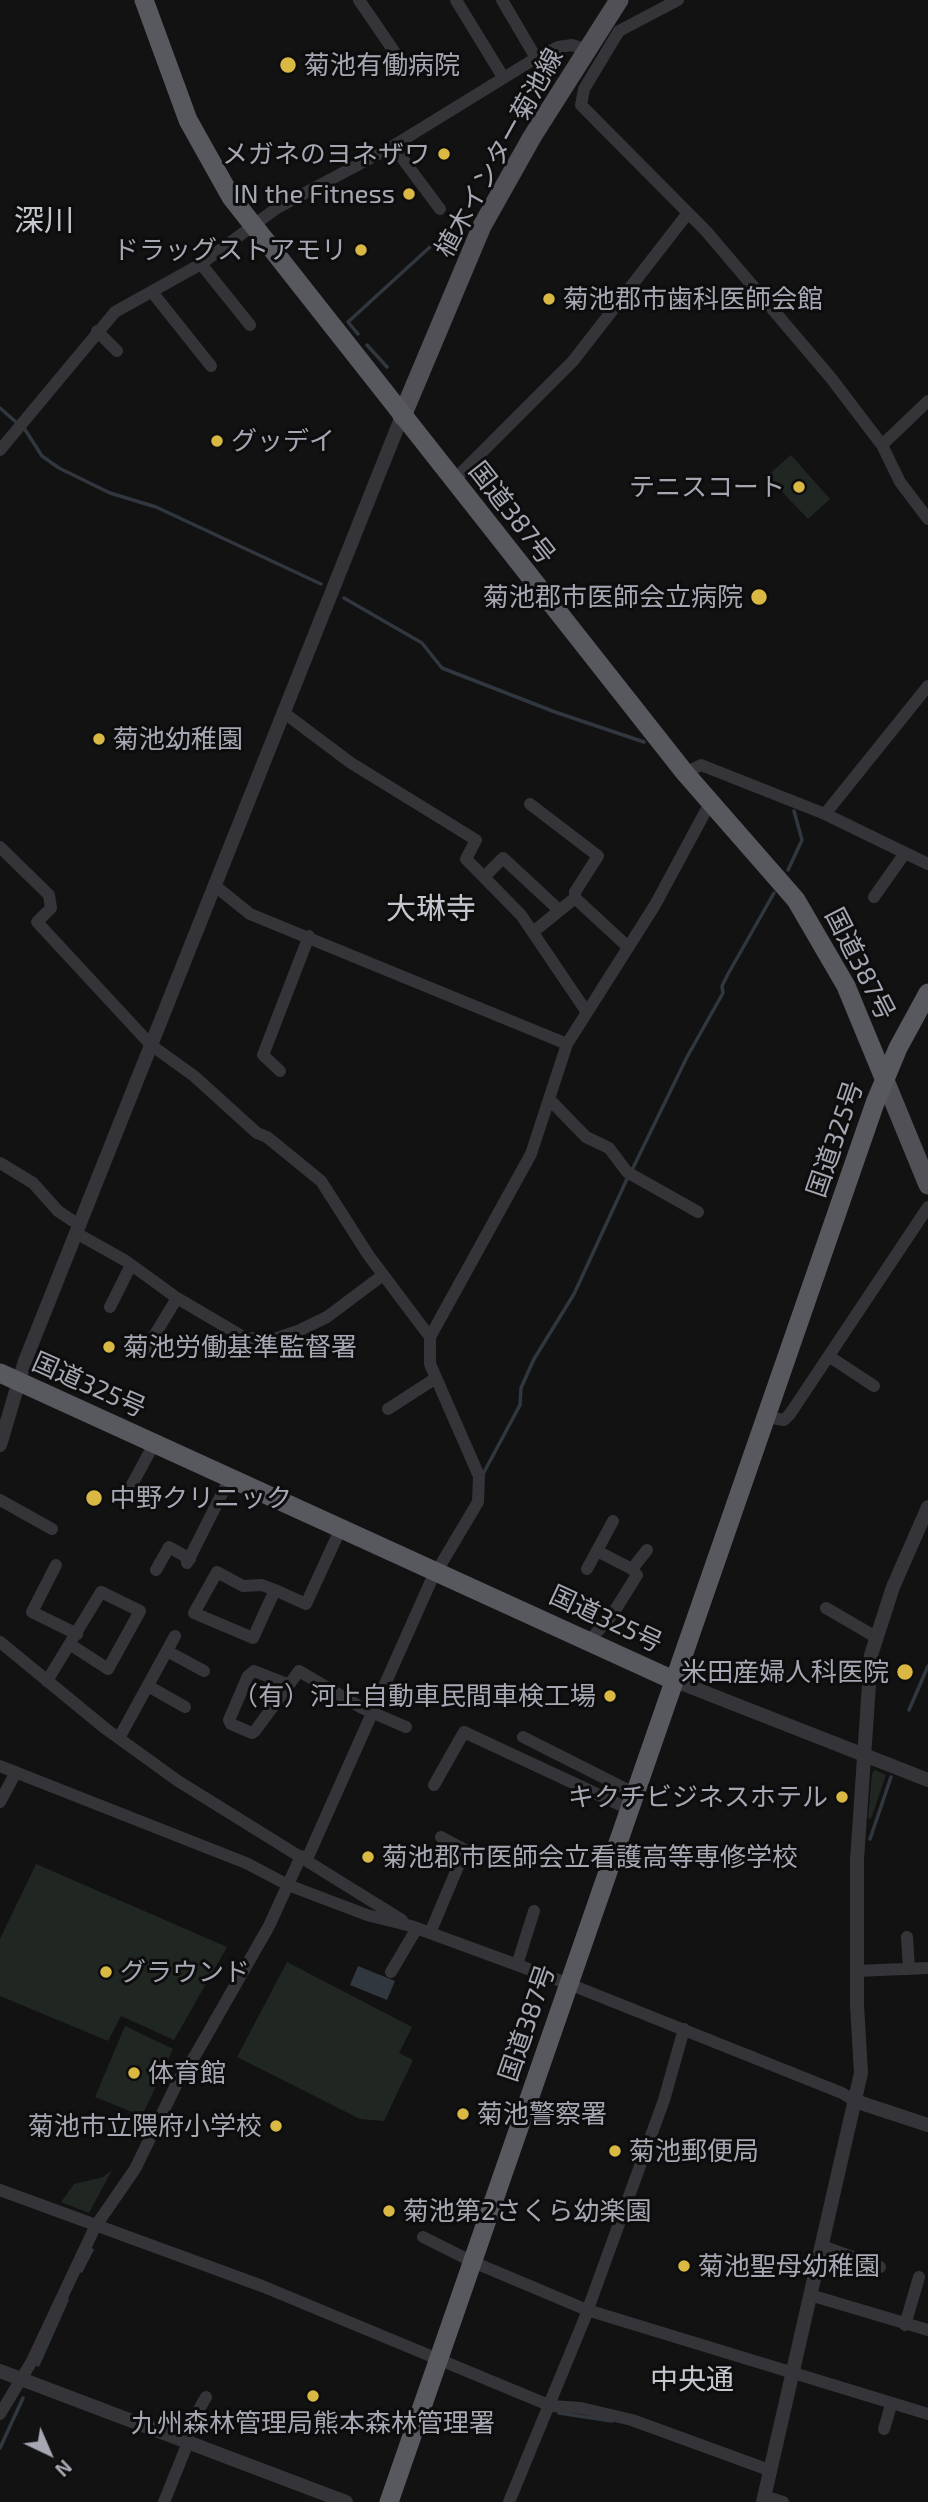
<!DOCTYPE html>
<meta charset="utf-8">
<style>
body{margin:0}
#map{position:relative;width:928px;height:2502px;overflow:hidden;background:#121213;font-family:"Exo 2",sans-serif}
canvas{display:block}
.north{position:absolute;left:14px;top:2418px;width:70px;height:70px;-webkit-text-stroke:5px #0d0d0e;paint-order:stroke;rotate:136deg;font-size:19px;font-weight:700;line-height:28px;text-align:center;color:#a5a7b2}
.north::after{content:'';display:block;margin:auto;width:24px;height:32px;background:#a5a7b2;clip-path:polygon(50% 0,100% 100%,50% 72%,0 100%)}
</style>
<div id="map">
<canvas width="928" height="2502"></canvas>
<div class="north">N</div>
</div>
<script>
const c = document.querySelector('canvas').getContext('2d');
c.lineJoin = 'round';
function fillPath(path, color) {
  c.fillStyle = color;
  c.fill(path, 'evenodd');
}
function poly(rows) {
  const path = new Path2D();
  for (const r of rows) {
    path.moveTo(r[0], r[1]);
    for (let i = 2; i < r.length; i += 2) path.lineTo(r[i], r[i + 1]);
  }
  return path;
}
function trace(path, color, width, dash) {
  c.strokeStyle = color;
  c.lineWidth = width;
  c.lineCap = dash ? 'butt' : 'round';
  c.setLineDash(dash || []);
  c.stroke(path);
}
function write(font, color, halo, rows, align = 'center') {
  c.font = font + ' "Exo 2","Noto Sans JP",sans-serif';
  c.lineWidth = 6;
  c.setLineDash([]);
  c.textBaseline = 'middle';
  c.strokeStyle = halo;
  c.fillStyle = color;
  for (const [text, x, y, turn = 0] of rows) {
    c.save();
    c.translate(x, y);
    c.rotate((+turn || 0) * Math.PI / 180);
    c.textAlign = isNaN(turn) ? turn : align;
    if (halo) c.strokeText(text, 0, 0);
    c.fillText(text, 0, 0);
    c.restore();
  }
}
const green = poly([
 [791,455,830,499,808,519,767,476],
 [875,1770,886,1775,871,1819,868,1818,872,1773],
 [36,1864,227,1947,174,2040,121,2016,108,2041,0,1996,0,1939],
 [287,1962,412,2027,399,2053,413,2060,384,2121,360,2119,237,2057],
 [125,2026,173,2049,142,2116,95,2097],
 [112,2170,89,2213,61,2202,74,2184,103,2177]
]);
const water = poly([
 [358,1966,395,1981,387,2000,350,1985]
]);
const stream = poly([
 [358,334,348,322,430,247],
 [367,345,387,367],
 [0,408,16,422],
 [24,428,42,456,59,468,110,493,156,507,321,584],
 [344,598,422,643,442,668,555,712,644,742],
 [788,870,802,840,794,811],
 [632,1170,687,1057,723,993,722,986,728,974,774,893],
 [483,1474,520,1405,521,1388,534,1359,574,1294,627,1179],
 [909,1710,928,1666],
 [870,1839,891,1777],
 [81,2271,92,2250],
 [38,2365,67,2300],
 [559,2413,612,2421],
 [0,2448,23,2398]
]);
const minor = poly([
 [359,0,400,60],
 [456,0,503,77],
 [502,0,536,58],
 [678,0,619,31,584,89,581,105,706,231,831,378,882,445,900,482,928,519],
 [393,146,440,209],
 [201,264,250,325],
 [152,292,211,366],
 [97,331,117,351],
 [882,445,928,401],
 [0,450,115,312,201,264,277,208,393,146,536,58,558,47,572,45,587,50],
 [453,481,573,361,688,213],
 [283,712,351,763,476,840,466,859,521,915,586,1011],
 [685,773,701,765,825,814,928,864],
 [530,804,598,856,575,892,575,898,628,947],
 [825,814,928,686],
 [0,847,49,895,51,908,37,922,151,1045,194,1076,257,1133,267,1137,321,1181,369,1256,430,1337],
 [484,877,503,858,559,910],
 [214,885,250,914,567,1044],
 [874,897,905,853],
 [533,932,575,898],
 [280,1071,263,1055,309,936],
 [550,1100,586,1137,609,1148,627,1172,698,1212],
 [0,1163,33,1183,58,1211,79,1225],
 [76,1233,126,1261,177,1298,245,1338,274,1339,298,1331,327,1317,383,1275],
 [110,1307,131,1265],
 [145,1351,177,1298],
 [830,1357,874,1386],
 [388,1409,436,1378],
 [767,1417,784,1420,790,1414,928,1207],
 [129,1490,154,1444],
 [0,1500,52,1529],
 [187,1563,230,1478],
 [56,1565,32,1612,77,1634],
 [587,1569,613,1521],
 [632,1569,647,1550],
 [156,1570,169,1547,190,1559],
 [275,1590,253,1638,194,1613,217,1572,243,1586,262,1585,275,1590,306,1604,341,1528],
 [826,1608,874,1636],
 [589,1641,612,1615,637,1575,632,1569,597,1551],
 [0,1642,106,1729,178,1781,402,1920],
 [167,1651,204,1671],
 [47,1681,101,1592,140,1611,108,1669,71,1645],
 [287,1684,254,1671,248,1676,229,1720,231,1724,252,1733,255,1731,299,1671,362,1708,406,1727],
 [148,1686,185,1707],
 [523,1737,634,1793],
 [119,1738,175,1636],
 [0,1766,246,1863,288,1885,367,1915,411,1926,569,1984,842,2093,855,2101],
 [434,1785,464,1732,629,1809],
 [0,1802,16,1772],
 [307,1859,431,1581,478,1502,479,1476,430,1364,430,1337,531,1154,567,1044,655,905,710,803],
 [430,1933,465,1850,441,1837],
 [907,1937,909,1969],
 [517,1965,534,1911],
 [856,1971,928,1968],
 [391,1972,417,1928],
 [0,2190,262,2286,551,2406,581,2408,632,2420,769,2470],
 [423,2237,473,2262,587,2310,928,2414],
 [822,2246,880,2267],
 [810,2295,928,2330],
 [905,2325,919,2277],
 [0,2414,32,2361,95,2227,135,2169,179,2079,196,2054,269,1926,301,1856],
 [884,2429,891,2405],
 [183,2438,206,2397],
 [764,2496,783,2502],
 [164,2502,189,2440],
 [509,2502,584,2320,664,2100,684,2029]
]);
const tertiary = poly([
 [0,1445,25,1361,402,416],
 [673,1680,928,1780],
 [855,2101,928,2125],
 [0,2371,346,2502],
 [763,2502,861,2073,857,2005,857,1860,871,1655,893,1587,928,1507]
]);
const primary = poly([
 [402,416,482,226,532,137,619,0],
 [884,1078,928,1185]
]);
const trunk = poly([
 [144,0,188,120,231,197,685,773,796,900,846,986,884,1078],
 [0,1373,673,1680],
 [389,2502,875,1103,898,1048,928,993]
]);
const markers = [
 [288,65,9,"#d9b843"],
 [444,154,7,"#d9b843"],
 [409,194,7,"#d9b843"],
 [361,250,7,"#d9b843"],
 [549,299,7,"#d9b843"],
 [217,441,7,"#d9b843"],
 [799,487,7,"#d9b843"],
 [759,597,9,"#d9b843"],
 [99,739,7,"#d9b843"],
 [109,1347,7,"#d9b843"],
 [94,1498,9,"#d9b843"],
 [905,1672,9,"#d9b843"],
 [610,1696,7,"#d9b843"],
 [842,1797,7,"#d9b843"],
 [368,1857,7,"#d9b843"],
 [106,1972,7,"#d9b843"],
 [134,2073,7,"#d9b843"],
 [463,2114,7,"#d9b843"],
 [276,2126,7,"#d9b843"],
 [615,2151,7,"#d9b843"],
 [389,2211,7,"#d9b843"],
 [684,2266,7,"#d9b843"],
 [313,2396,7,"#d9b843"]
];
const poiNames = [
 ["菊池有働病院",304,65],
 ["メガネのヨネザワ",430,154,"right"],
 ["IN the Fitness",395,194,"right"],
 ["ドラッグストアモリ",347,250,"right"],
 ["菊池郡市歯科医師会館",563,299],
 ["グッデイ",231,441],
 ["テニスコート",785,487,"right"],
 ["菊池郡市医師会立病院",743,597,"right"],
 ["菊池幼稚園",113,739],
 ["菊池労働基準監督署",123,1347],
 ["中野クリニック",110,1498],
 ["米田産婦人科医院",889,1672,"right"],
 ["（有）河上自動車民間車検工場",596,1696,"right"],
 ["キクチビジネスホテル",828,1797,"right"],
 ["菊池郡市医師会立看護高等専修学校",382,1857],
 ["グラウンド",120,1972],
 ["体育館",148,2073],
 ["菊池警察署",477,2114],
 ["菊池市立隈府小学校",262,2126,"right"],
 ["菊池郵便局",629,2151],
 ["菊池第2さくら幼楽園",403,2211],
 ["菊池聖母幼稚園",698,2266],
 ["九州森林管理局熊本森林管理署",313,2423,"center"]
];
const streetNames = [
 ["植木インター菊池線",499,153,-61],
 ["国道387号",512,513,52],
 ["国道387号",860,964,63],
 ["国道325号",835,1139,-71],
 ["国道325号",89,1385,24],
 ["国道325号",606,1619,25],
 ["国道387号",527,2023,-71]
];
const neighbourhoodNames = [
 ["中央通",692,2380]
];
const quarterNames = [
 ["深川",44,221],
 ["大琳寺",431,909]
];
fillPath(green, '#202722');
fillPath(water, '#31373e');
trace(stream, '#31373e', 3.5);
trace(minor, '#353539', 12);
trace(tertiary, '#353539', 14);
trace(primary, '#505056', 19);
trace(trunk, '#58585f', 19);
for (const [x, y, r, color] of markers) {
  const dot = new Path2D();
  dot.arc(x, y, r, 0, 2 * Math.PI);
  c.fillStyle = color;
  c.fill(dot);
  trace(dot, '#0d0d0e', 2.5);
}
write('26px', '#a5a7b2', '#0d0d0e', poiNames, 'left');
write('26px', '#a5a7b2', '#0d0d0e', streetNames);
write('28px', '#c5c7ce', '#0d0d0e', neighbourhoodNames);
write('30px', '#c5c7ce', '#0d0d0e', quarterNames);
</script>
